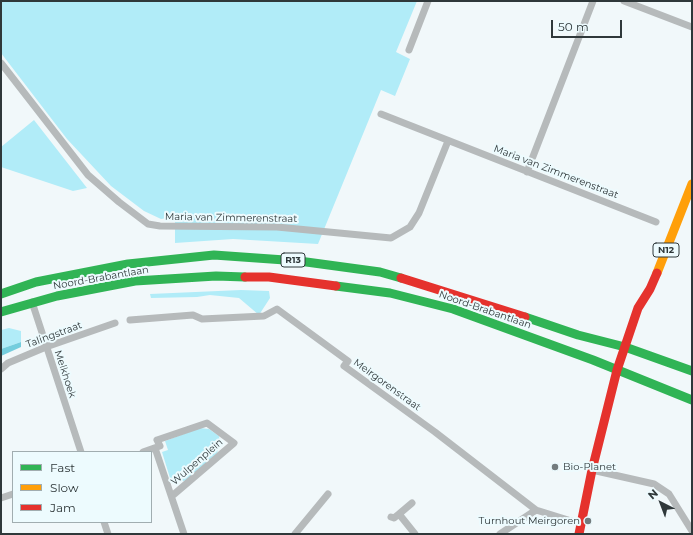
<!DOCTYPE html>
<style>
body{margin:0}
#map{position:relative;width:693px;height:535px;overflow:hidden;background:#f1f8fa;font-family:Montserrat,sans-serif}
canvas{display:block}
.frame{position:absolute;inset:0;border:2px solid #2f383a;pointer-events:none}
.legend{position:absolute;left:12px;top:451px;width:140px;height:72px;box-sizing:border-box;background:#edfbfe;border:1px solid #a1adb0;margin:0;padding:5px 7px;list-style:none;font-size:12px;color:#2f383a}
.legend li{display:flex;align-items:center;gap:8px;height:20px}
.legend b{width:20px;border:1px solid #a1adb0}
.north{position:absolute;left:641px;top:483px;width:40px;height:40px;-webkit-text-stroke:3px #edfbfe;paint-order:stroke;rotate:318deg;font-size:11px;font-weight:700;line-height:16px;text-align:center;color:#2f383a}
.north::after{content:'';display:block;margin:auto;width:14px;height:18px;background:#2f383a;clip-path:polygon(50% 0,100% 100%,50% 72%,0 100%)}
.scale{position:absolute;left:551px;top:20px;width:71px;height:18px;box-sizing:border-box;border:2px solid #2f383a;border-top:0;padding-left:5px;font-size:12px;line-height:14px;white-space:nowrap;color:#2f383a;-webkit-text-stroke:3px #edfbfe;paint-order:stroke}
</style>
<div id="map">
<canvas width="693" height="535"></canvas>
<div class="frame"></div>
<ul class="legend">
<li><b style="height:5px;background:#30b455"></b>Fast</li>
<li><b style="height:5px;background:#ff9f0a"></b>Slow</li>
<li><b style="height:5px;background:#e5322d"></b>Jam</li>
</ul>
<div class="north">N</div>
<div class="scale">50 m</div>
</div>
<script>
const c = document.querySelector('canvas').getContext('2d');
c.lineJoin = 'round';
function fillPath(path, color) {
  c.fillStyle = color;
  c.fill(path, 'evenodd');
}
function poly(rows) {
  const path = new Path2D();
  for (const r of rows) {
    path.moveTo(r[0], r[1]);
    for (let i = 2; i < r.length; i += 2) path.lineTo(r[i], r[i + 1]);
  }
  return path;
}
function trace(path, color, width, dash) {
  c.strokeStyle = color;
  c.lineWidth = width;
  c.lineCap = dash ? 'butt' : 'round';
  c.setLineDash(dash || []);
  c.stroke(path);
}
function write(font, color, halo, rows, align = 'center') {
  c.font = font + ' Montserrat,sans-serif';
  c.lineWidth = 4;
  c.setLineDash([]);
  c.textBaseline = 'middle';
  c.strokeStyle = halo;
  c.fillStyle = color;
  for (const [text, x, y, turn = 0] of rows) {
    c.save();
    c.translate(x, y);
    c.rotate((+turn || 0) * Math.PI / 180);
    c.textAlign = isNaN(turn) ? turn : align;
    if (halo) c.strokeText(text, 0, 0);
    c.fillText(text, 0, 0);
    c.restore();
  }
}
const green = poly([
 [1,1,417,1,396,52,410,59,395,96,381,90,318,244,233,239,175,243,175,217,161,219,144,211,111,186,67,139,1,53],
 [34,120,87,188,73,191,1,167,1,147],
 [241,290,269,291,270,298,259,315,239,298,210,295,197,297,151,298,150,294],
 [9,328,21,331,21,342,1,349,1,330],
 [200,428,209,429,219,436,220,444,217,453,188,479,184,481,173,480,170,478,162,452,168,450,165,441]
]);
const water = poly([
 [21,342,21,347,1,356,1,349]
]);
const street = poly([
 [624,1,692,27],
 [409,50,428,1],
 [1,63,88,175,119,202,148,224,160,226,277,227,391,238,410,227,419,213,448,141],
 [381,114,656,222],
 [527,172,593,1],
 [32,302,81,452],
 [130,320,193,315,202,319,264,316,277,309,348,361,344,366,435,432,536,510,581,524],
 [1,369,8,363,46,347,115,323],
 [155,448,184,534],
 [143,452,160,446,157,440,207,423,234,443,172,496],
 [592,470,654,484,669,494,692,531],
 [1,498,13,494],
 [412,503,399,514,415,534],
 [391,517,394,518,399,514],
 [104,522,108,534],
 [295,534,328,494],
 [500,534,536,510]
]);
const fast = poly([
 [336,286,390,293,453,309,593,360,692,400],
 [1,294,36,282,128,264,214,255,299,261,380,272,401,278],
 [1,312,57,296,135,281,216,276,245,277],
 [525,317,578,335,625,347,692,371]
]);
const slow = poly([
 [657,273,692,184]
]);
const jam = poly([
 [245,277,269,277,336,286],
 [401,278,525,317],
 [617,370,638,308,650,289,657,273],
 [579,534,592,470,617,370]
]);
const markers = [
 [555,467,4,"#737b7d"],
 [588,521,4,"#737b7d"]
];
const shields = [
 [666,250,26],
 [293,260,24]
];
const shieldNames = [
 ["N12",666,250],
 ["R13",293,260]
];
const streetNames = [
 ["Maria van Zimmerenstraat",556,172,21],
 ["Maria van Zimmerenstraat",231,218,1],
 ["Noord-Brabantlaan",101,278,-10],
 ["Noord-Brabantlaan",485,310,19],
 ["Talingstraat",54,335,-20],
 ["Melkhoek",65,374,72],
 ["Meirgorenstraat",387,385,36],
 ["Wulpenplein",197,462,-41]
];
const poiNames = [
 ["Bio-Planet",563,467],
 ["Turnhout Meirgoren",580,521,"right"]
];
fillPath(green, '#b1ecf8');
fillPath(water, '#74cddd');
trace(street, '#b6babb', 7);
trace(fast, '#30b455', 9);
trace(slow, '#ff9f0a', 9);
trace(jam, '#e5322d', 9);
for (const [x, y, r, color] of markers) {
  const dot = new Path2D();
  dot.arc(x, y, r, 0, 2 * Math.PI);
  c.fillStyle = color;
  c.fill(dot);
  trace(dot, '#edfbfe', 1.5);
}
for (const [x, y, w] of shields) {
  const box = new Path2D();
  box.roundRect(x - w / 2, y - 7, w, 14, 3);
  c.fillStyle = '#edfbfe';
  c.fill(box);
  trace(box, '#2f383a', 1);
}
write('bold 9px', '#2f383a', null, shieldNames);
write('10px', '#2f383a', '#edfbfe', streetNames);
write('10px', '#2f383a', '#edfbfe', poiNames, 'left');
</script>
